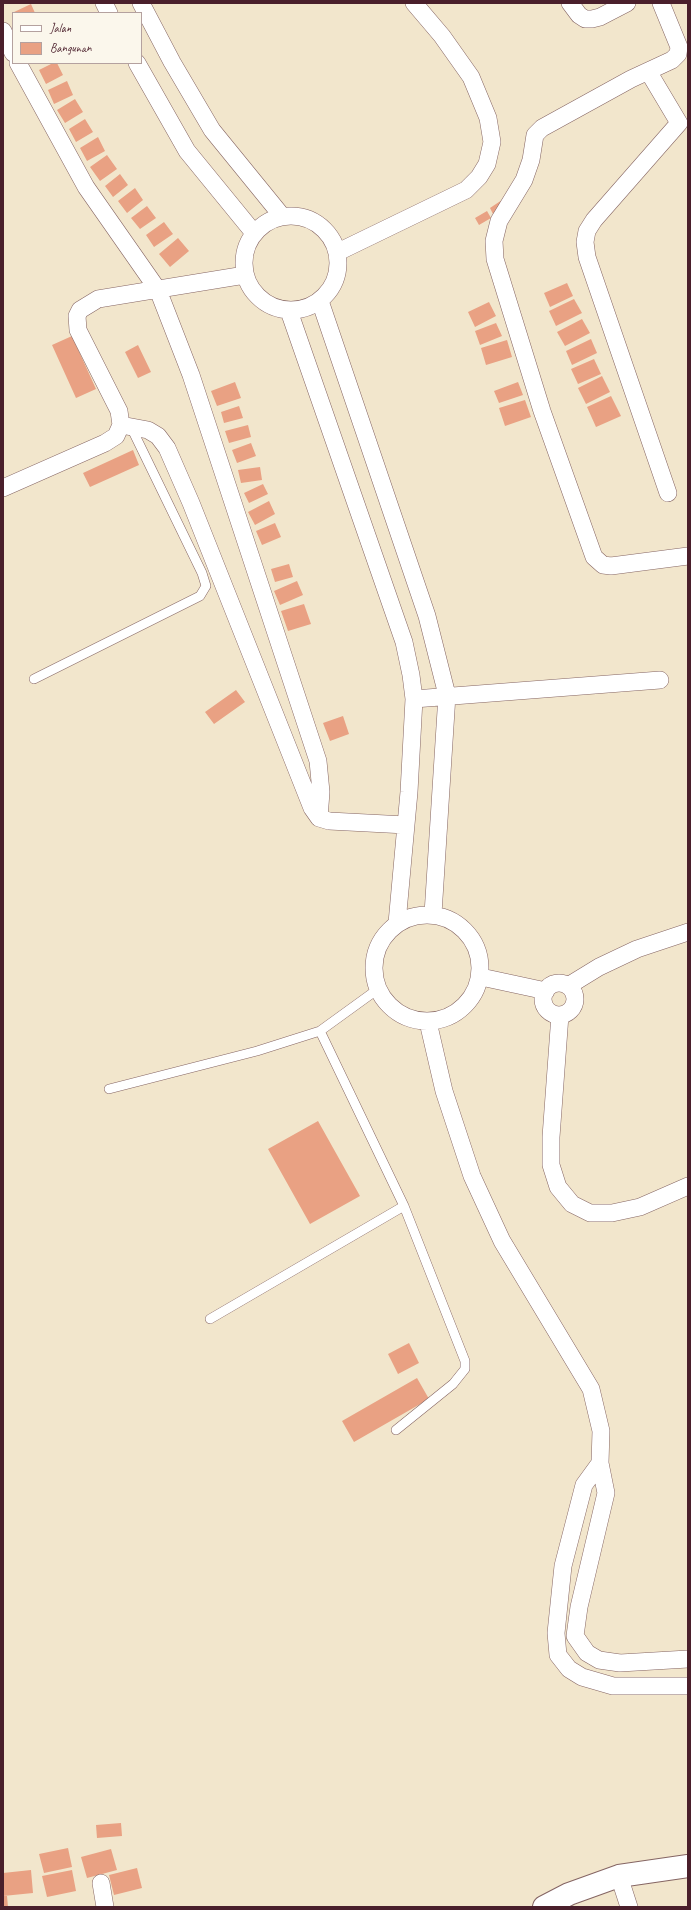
<!DOCTYPE html>
<style>
body{margin:0}
#map{position:relative;width:691px;height:1910px;overflow:hidden;background:#f2e6cc;font-family:Caveat,sans-serif}
canvas{display:block}
.frame{position:absolute;inset:0;border:4px solid #4a1f2b;pointer-events:none}
.legend{position:absolute;left:12px;top:12px;width:130px;height:52px;box-sizing:border-box;background:#fbf7ec;border:1px solid #b4a19f;margin:0;padding:5px 7px;list-style:none;font-size:12px;color:#4a1f2b}
.legend li{display:flex;align-items:center;gap:8px;height:20px}
.legend b{width:20px;border:1px solid #b4a19f}
</style>
<div id="map">
<canvas width="691" height="1910"></canvas>
<div class="frame"></div>
<ul class="legend">
<li><b style="height:5px;background:#fff"></b>Jalan</li>
<li><b style="height:11px;background:#e9a183"></b>Bangunan</li>
</ul>
</div>
<script>
const c = document.querySelector('canvas').getContext('2d');
c.lineJoin = 'round';
function fillPath(path, color) {
  c.fillStyle = color;
  c.fill(path, 'evenodd');
}
function poly(rows) {
  const path = new Path2D();
  for (const r of rows) {
    if (r.length === 3) {
      path.moveTo(r[0] + r[2], r[1]);
      path.arc(r[0], r[1], r[2], 0, 2 * Math.PI);
      continue;
    }
    path.moveTo(r[0], r[1]);
    for (let i = 2; i < r.length; i += 2) path.lineTo(r[i], r[i + 1]);
  }
  return path;
}
function trace(path, color, width, dash) {
  c.strokeStyle = color;
  c.lineWidth = width;
  c.lineCap = dash ? 'butt' : 'round';
  c.setLineDash(dash || []);
  c.stroke(path);
}
const building = poly([
 [31,4,35,13,12,13],
 [53,63,57,63,63,75,46,84,39,70],
 [67,81,73,95,54,104,48,90],
 [75,99,83,112,65,123,57,110],
 [85,119,93,132,76,142,69,129],
 [98,137,105,151,87,161,80,148],
 [107,155,117,169,100,181,90,167],
 [120,174,128,185,113,197,105,186],
 [135,188,143,200,127,213,118,201],
 [502,200,494,216,490,208],
 [147,206,156,218,140,229,131,218],
 [487,211,491,218,479,225,475,218],
 [164,222,173,234,154,247,146,235],
 [178,238,189,251,170,267,159,254],
 [567,283,573,296,550,307,544,293],
 [574,299,582,313,556,326,549,311],
 [489,302,496,316,475,327,468,312],
 [582,319,590,333,565,346,557,332],
 [496,323,502,336,480,345,475,331],
 [72,336,96,389,76,398,52,345],
 [591,339,597,353,572,365,566,351],
 [507,340,512,357,486,365,481,348],
 [138,345,151,372,138,378,125,352],
 [594,359,601,374,578,384,571,369],
 [602,376,610,392,586,404,578,388],
 [235,382,241,398,217,406,211,391],
 [518,382,523,395,499,403,494,391],
 [611,396,621,416,596,427,587,407],
 [525,400,531,417,505,426,499,408],
 [239,406,243,418,224,423,221,412],
 [248,425,251,437,229,443,225,431],
 [251,443,256,456,237,463,232,450],
 [133,450,139,465,90,487,83,473],
 [260,467,262,480,241,483,238,470],
 [263,484,268,494,249,503,244,493],
 [269,501,275,514,255,525,248,512],
 [275,523,281,537,262,545,256,531],
 [289,564,293,577,275,582,271,569],
 [297,581,303,595,280,605,274,591],
 [304,604,311,624,288,631,281,611],
 [236,690,245,702,214,724,205,712],
 [343,716,349,734,330,741,323,723],
 [318,1121,360,1196,310,1224,268,1149],
 [409,1343,419,1363,398,1374,388,1354],
 [417,1378,429,1399,354,1442,342,1421],
 [121,1823,122,1836,97,1838,96,1825],
 [68,1848,72,1867,44,1873,39,1854],
 [111,1849,117,1870,87,1878,81,1857],
 [137,1868,142,1888,114,1895,109,1875],
 [31,1870,33,1893,3,1896,3,1873],
 [72,1870,76,1891,47,1897,42,1876],
 [3,1896,7,1896,8,1907,3,1907]
]);
const service = poly([
 [34,679,200,596,206,586,202,573,130,425],
 [320,1031,404,1206,465,1361,465,1369,453,1384,396,1430],
 [109,1089,257,1051,320,1031,378,989],
 [210,1319,404,1206]
]);
const minor = poly([
 [104,3,109,13],
 [141,3,172,62,212,130,282,216],
 [570,3,579,15,585,19,592,19,600,17,627,3],
 [661,3,679,47,678,54,672,60,631,79,542,128,535,135,531,160,524,180,499,221,494,241,495,259,542,411,594,557,603,565,611,566,688,556],
 [3,31,13,53],
 [18,63,86,187,158,290,191,375,318,761,321,792,319,818],
 [137,63,187,151,254,233],
 [648,71,679,123,594,220,587,231,585,242,587,257,668,493],
 [291,263,47],
 [338,252,466,190,479,177,487,164,492,142,488,118,471,77,442,36,414,3],
 [320,301,427,616,447,695,433,914],
 [289,311,404,642,411,675,414,699,409,792,397,923],
 [121,425,148,430,158,436,167,448,191,503,312,808,319,818,329,821,406,825],
 [3,488,105,443,116,436,121,425,119,411,78,330,77,316,80,310,98,299,245,275],
 [414,699,660,680],
 [427,968,53],
 [481,977,546,991],
 [559,999,16],
 [568,986,599,967,637,949,688,932],
 [560,1015,551,1137,551,1165,558,1187,572,1204,590,1213,612,1213,640,1207,688,1186],
 [428,1022,444,1091,472,1176,502,1241,591,1389,601,1431,600,1463,606,1493,579,1607,575,1636,587,1653,599,1660,620,1663,688,1659],
 [600,1463,584,1485,563,1566,556,1633,558,1655,569,1669,582,1677,613,1686,688,1686],
 [619,1876,629,1907],
 [101,1883,105,1907]
]);
const tertiary = poly([
 [544,1907,569,1894,619,1876,688,1866]
]);
fillPath(building, '#e9a183');
trace(service, '#856563', 10);
trace(minor, '#856563', 18);
trace(tertiary, '#856563', 24);
trace(service, '#fff', 9);
trace(minor, '#fff', 17);
trace(tertiary, '#fff', 22);
</script>
